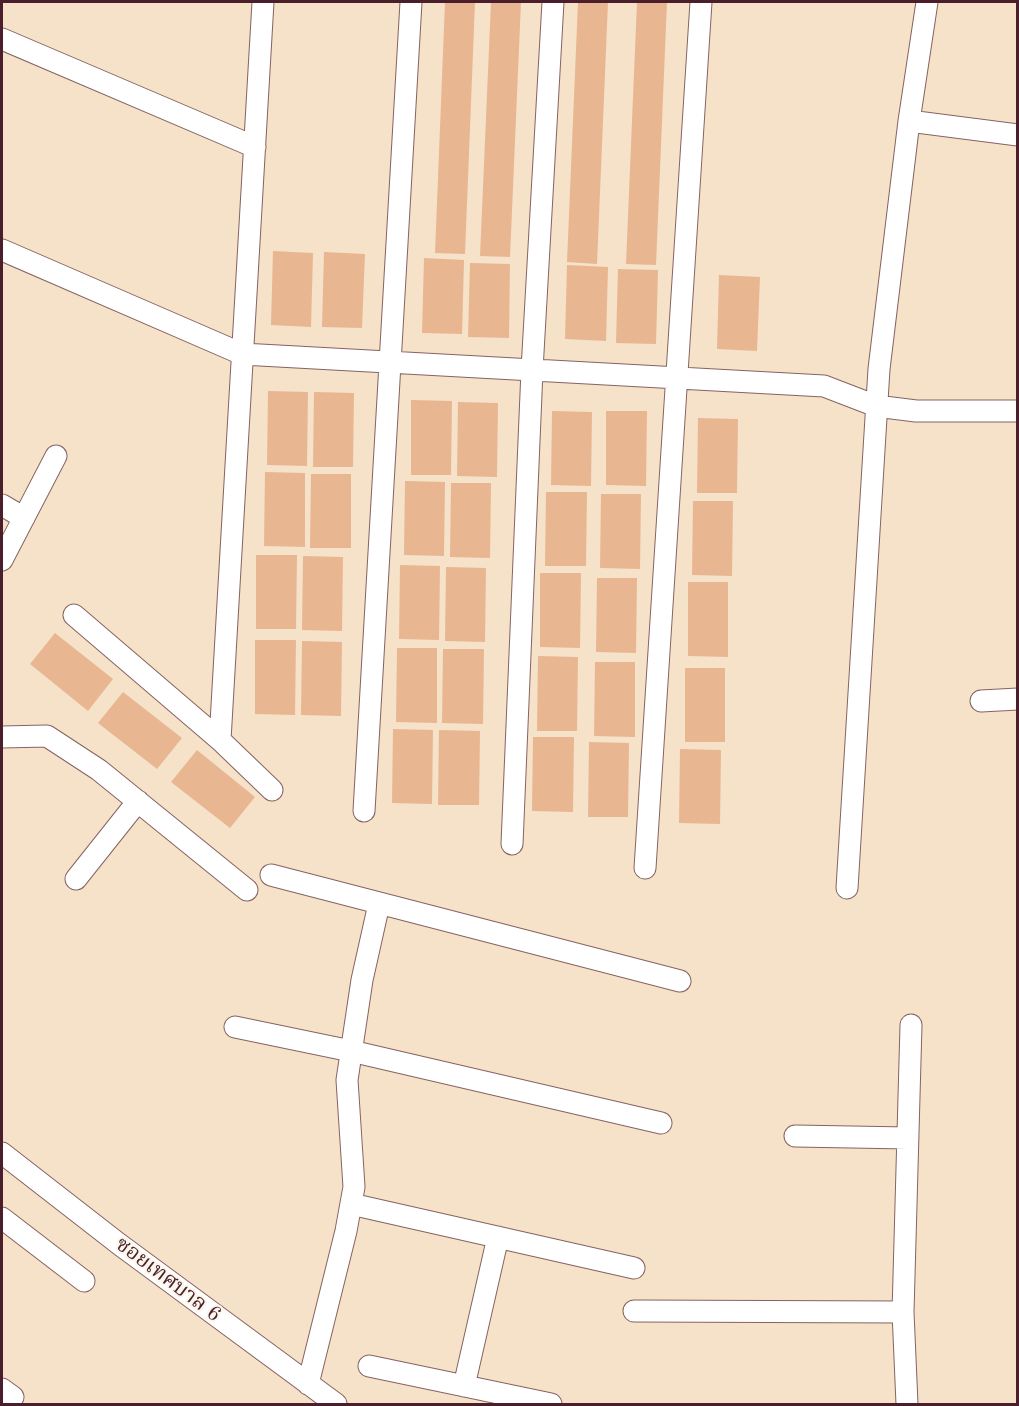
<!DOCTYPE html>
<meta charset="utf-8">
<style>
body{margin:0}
#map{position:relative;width:1019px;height:1406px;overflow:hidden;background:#f5e2c8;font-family:"Old Standard TT",serif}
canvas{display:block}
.frame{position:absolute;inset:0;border:3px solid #4a1f2b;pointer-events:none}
</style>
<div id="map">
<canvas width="1019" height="1406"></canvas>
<div class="frame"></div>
</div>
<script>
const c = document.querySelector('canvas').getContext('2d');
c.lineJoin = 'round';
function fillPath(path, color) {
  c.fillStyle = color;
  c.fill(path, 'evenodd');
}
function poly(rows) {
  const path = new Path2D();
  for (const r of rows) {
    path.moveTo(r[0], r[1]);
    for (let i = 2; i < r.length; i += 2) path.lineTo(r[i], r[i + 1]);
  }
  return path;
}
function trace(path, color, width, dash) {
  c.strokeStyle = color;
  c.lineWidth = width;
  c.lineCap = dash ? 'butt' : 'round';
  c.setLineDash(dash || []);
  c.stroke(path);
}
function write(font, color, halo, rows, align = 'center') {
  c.font = font + ' "Old Standard TT","Noto Serif Thai",serif';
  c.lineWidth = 4.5;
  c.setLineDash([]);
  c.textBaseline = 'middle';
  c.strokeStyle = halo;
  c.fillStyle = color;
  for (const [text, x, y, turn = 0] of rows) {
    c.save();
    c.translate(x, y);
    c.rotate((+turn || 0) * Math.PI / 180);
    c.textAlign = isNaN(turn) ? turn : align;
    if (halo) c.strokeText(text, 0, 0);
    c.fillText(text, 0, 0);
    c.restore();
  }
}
const building = poly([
 [445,2,475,2,465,254,435,253],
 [491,2,521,2,510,257,480,256],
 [578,2,608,2,597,264,567,262],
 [637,2,667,2,656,265,626,264],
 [273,251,313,253,311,327,271,325],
 [324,252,365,254,362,328,322,327],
 [424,258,464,260,462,334,422,333],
 [470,263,510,264,509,338,468,337],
 [567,265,608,267,606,341,565,339],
 [618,269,658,270,656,344,616,343],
 [719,275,760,277,757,351,717,349],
 [268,391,308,392,307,466,267,465],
 [314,392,354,393,353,467,313,467],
 [411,400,452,401,451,475,411,475],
 [458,402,498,403,497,477,457,476],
 [552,411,592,412,591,486,551,485],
 [606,411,647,411,646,486,606,485],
 [698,418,738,419,737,493,697,493],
 [265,472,305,473,305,547,264,546],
 [311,474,351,474,351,548,310,548],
 [405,481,445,482,444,556,404,555],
 [451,483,491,483,490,558,450,557],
 [546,492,587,492,586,566,545,566],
 [601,494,641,494,640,569,600,568],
 [693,501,733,501,732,576,692,575],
 [256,555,297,555,296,629,256,629],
 [303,556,343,557,342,631,302,630],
 [400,565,440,566,439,640,399,639],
 [446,567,486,568,485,642,445,641],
 [540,573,581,573,580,648,540,647],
 [597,578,637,578,636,653,596,652],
 [688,582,728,582,728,657,688,656],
 [55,633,113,679,88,711,30,664],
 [255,640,296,640,295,715,255,714],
 [302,641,342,642,341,716,301,715],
 [397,648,437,648,437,723,396,722],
 [443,649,484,649,483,724,442,723],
 [538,656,578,657,577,731,537,731],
 [595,662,635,662,635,737,594,736],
 [685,668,725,668,725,742,685,742],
 [123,692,182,738,157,769,98,723],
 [393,729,433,730,432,804,392,803],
 [439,730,480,731,479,805,438,805],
 [533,737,574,737,573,812,532,811],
 [589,742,629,743,628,817,588,817],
 [680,749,721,750,720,824,679,823],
 [197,750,255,797,230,828,171,782]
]);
const minor = poly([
 [2,39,255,147],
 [909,121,1018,135],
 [2,250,242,354,824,386,876,406,916,411,1018,411],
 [2,505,24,518],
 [2,560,56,456],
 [74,615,220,740,272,790],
 [981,701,1018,699],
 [2,737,47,736,99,770,247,890],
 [220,740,263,2],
 [364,811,411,2],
 [512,844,532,370,553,2],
 [645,868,701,2],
 [271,875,680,981],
 [76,879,138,801],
 [847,888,879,369,909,121,927,2],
 [235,1027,351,1051,661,1123],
 [795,1136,908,1138],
 [2,1153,119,1244,336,1404],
 [351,1204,634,1268],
 [2,1218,84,1281],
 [634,1311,903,1312],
 [369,1366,551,1404],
 [308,1384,346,1231,354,1187,347,1080,362,980,379,904],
 [464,1386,498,1237],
 [2,1389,13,1397],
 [907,1404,903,1312,911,1025]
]);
const streetNames = [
 ["ซอยเทศบาล 6",168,1280,37]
];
fillPath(building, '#e9b692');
trace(minor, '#866362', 23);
trace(minor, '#fff', 21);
write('21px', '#4a1f2b', '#fbf7ec', streetNames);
</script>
